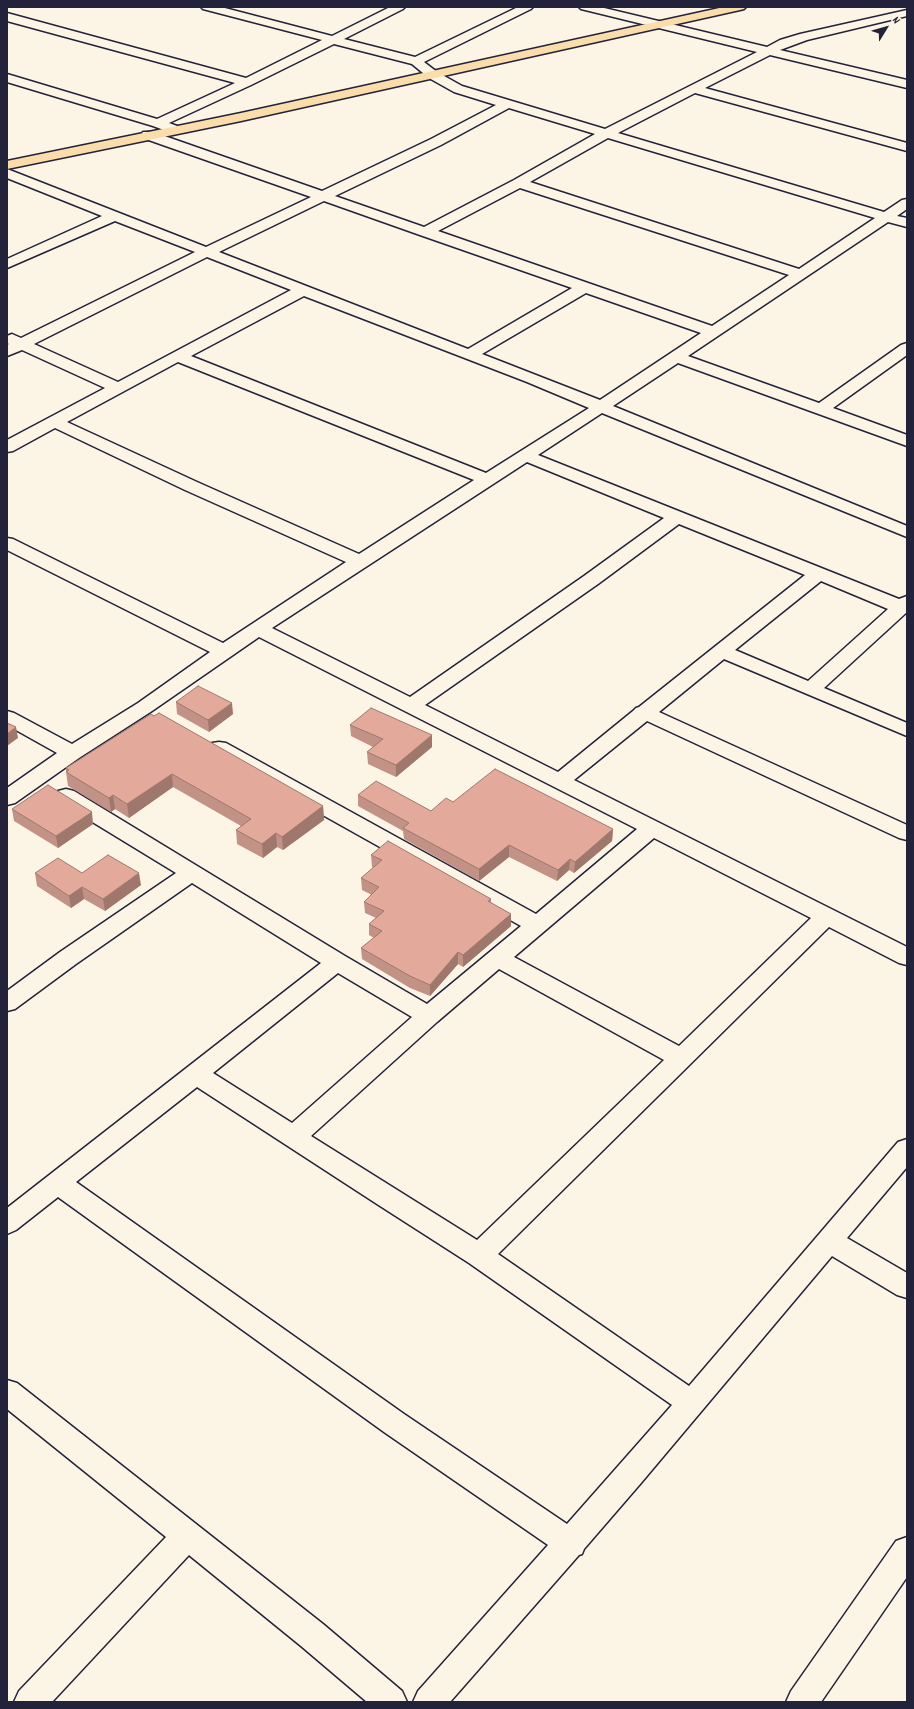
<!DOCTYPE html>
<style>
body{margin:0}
#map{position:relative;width:914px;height:1709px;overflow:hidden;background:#fcf5e5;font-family:Dekko,sans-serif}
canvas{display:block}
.frame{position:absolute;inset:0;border:8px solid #22223b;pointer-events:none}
.north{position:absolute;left:866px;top:8px;width:40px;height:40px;-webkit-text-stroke:3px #fcf5e5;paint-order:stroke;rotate:53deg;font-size:11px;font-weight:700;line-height:16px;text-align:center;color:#22223b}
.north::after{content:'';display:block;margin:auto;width:14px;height:18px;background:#22223b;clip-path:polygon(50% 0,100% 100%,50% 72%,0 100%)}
</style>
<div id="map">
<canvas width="914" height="1709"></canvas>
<div class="frame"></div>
<div class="north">N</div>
</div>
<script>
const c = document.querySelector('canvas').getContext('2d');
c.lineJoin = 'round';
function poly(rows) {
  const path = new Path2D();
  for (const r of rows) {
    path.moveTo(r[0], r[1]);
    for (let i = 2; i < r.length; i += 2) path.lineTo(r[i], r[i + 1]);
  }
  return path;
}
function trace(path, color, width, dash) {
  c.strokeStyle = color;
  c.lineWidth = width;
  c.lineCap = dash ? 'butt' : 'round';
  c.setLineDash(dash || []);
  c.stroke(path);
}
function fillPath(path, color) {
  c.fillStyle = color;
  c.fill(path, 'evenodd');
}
const minor = poly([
 [201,7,221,7,332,36,390,7,405,7,403,9,344,39,415,57,518,7,533,7,531,9,424,62,437,72,462,86,605,129,757,52,581,9,579,7,600,7,767,47,780,40,800,34,907,10,907,16,807,40,780,50,907,80,907,88,770,55,705,88,907,143,907,151,695,93,618,133,884,212,902,200,907,199,907,209,897,216,907,218,907,227,888,222,688,356,819,403,901,345,907,343,907,355,833,408,907,435,907,446,678,363,613,406,907,526,907,537,602,413,538,455,899,599,907,596,907,612,824,688,907,723,907,736,724,659,659,712,907,825,907,840,899,838,647,721,574,780,907,947,907,965,899,963,829,927,498,1254,689,1386,898,1142,907,1139,907,1167,847,1238,907,1273,907,1298,897,1295,832,1256,641,1483,584,1549,582,1554,579,1555,450,1702,413,1702,418,1691,548,1545,384,1432,58,1197,16,1230,7,1234,7,1208,321,963,192,883,76,964,15,1009,7,1011,7,991,60,952,176,873,58,801,55,796,58,791,66,789,74,791,345,956,427,1004,521,926,212,753,209,748,212,743,219,742,226,743,536,914,637,829,259,637,152,711,79,758,15,803,7,805,7,788,57,753,7,725,7,711,14,713,72,744,138,703,210,652,7,550,7,538,13,539,223,643,346,562,185,490,55,428,13,451,7,452,7,440,105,388,22,350,7,356,7,345,9,344,7,343,7,336,12,334,21,338,195,252,115,221,7,268,7,259,102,216,7,178,7,169,206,247,311,197,143,138,141,135,143,132,153,132,322,191,431,139,496,105,454,92,429,78,412,64,334,44,251,85,169,123,177,126,179,129,177,132,172,133,153,126,7,82,7,74,157,119,235,83,7,21,7,13,246,78,322,40,203,9,201,7],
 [509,108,595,134,514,180,424,227,335,196,441,145,509,108],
 [608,138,875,218,799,269,530,182,608,138],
 [520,188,789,275,712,326,438,231,520,188],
 [324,201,420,235,572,288,468,349,219,252,324,201],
 [207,257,291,290,118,382,34,344,207,257],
 [586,293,701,333,600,400,482,354,586,293],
 [304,296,527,382,589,408,486,473,191,356,304,296],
 [178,362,474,480,359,554,197,482,67,422,178,362],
 [527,462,664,518,584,576,410,697,272,628,527,462],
 [679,524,805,575,639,707,636,708,633,711,558,772,425,705,598,584,679,524],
 [821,581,888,609,808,681,735,650,821,581],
 [654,838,811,918,679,1046,514,957,654,838],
 [499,969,664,1060,477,1240,311,1136,437,1022,499,969],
 [338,973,412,1017,292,1123,213,1073,338,973],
 [197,1087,377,1204,469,1263,672,1405,567,1524,404,1414,76,1182,197,1087],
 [7,1380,17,1383,323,1624,402,1691,407,1702,367,1702,301,1646,189,1555,52,1702,14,1702,19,1691,166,1537,7,1409,7,1380],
 [907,1537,907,1577,821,1702,786,1702,791,1691,896,1541,907,1537]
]);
const major = poly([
 [724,7,746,7,744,9,740,10,241,121,7,169,7,161,241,113,724,7]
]);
const wall = poly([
 [176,702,233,714,209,732,177,714],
 [151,714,323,806,324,820,283,850,277,847,263,858,237,844,236,830,241,826,173,787,129,818,115,809,111,812,68,786,66,772,66,768],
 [350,725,432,735,432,747,396,777,368,764,367,752,373,747,351,736],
 [358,795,431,811,453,802,613,829,612,841,574,873,569,870,557,881,509,857,479,881,404,839,403,831,358,806],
 [12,809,93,824,58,848,14,821],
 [371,855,491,899,491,903,511,914,511,926,463,967,458,964,430,996,410,988,362,959,361,948,374,938,369,935,369,924,376,918,365,913,364,902,372,895,362,890,361,878,374,868,372,867],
 [35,873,82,873,141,885,105,911,84,899,71,908,37,886]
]);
const shadedWall = poly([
 [232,703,233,714,209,732,208,720],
 [16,727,18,738,7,746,7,734],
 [432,735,432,747,396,777,396,765],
 [172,774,173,787,129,818,127,804],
 [113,795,115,809,111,812,109,798],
 [323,806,324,820,283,850,282,837],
 [92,812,93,824,58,848,56,836],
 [613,829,612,841,574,873,575,862],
 [276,833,277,847,263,858,262,844],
 [509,845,509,857,479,881,479,869],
 [570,859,569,870,557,881,558,870],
 [139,873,141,885,105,911,103,899],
 [82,887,84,899,71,908,69,896],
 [511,914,511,926,463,967,463,955],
 [458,952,458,964,430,996,430,985]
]);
const building = poly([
 [198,686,232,703,208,720,176,702,198,686],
 [371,708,432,735,396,765,367,752,383,739,350,725,371,708],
 [159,713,323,806,282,837,276,833,262,844,236,830,251,819,172,774,127,804,113,795,109,798,66,772,69,770,66,768,151,714,154,716,159,713],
 [7,723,16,727,7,734,7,723],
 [495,769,613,829,575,862,570,859,558,870,509,845,479,869,403,828,409,823,358,795,376,781,431,811,446,798,453,802,495,769],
 [48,785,92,812,56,836,12,809,48,785],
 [388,841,491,899,488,901,511,914,463,955,458,952,430,985,410,976,361,948,382,931,369,924,384,911,364,902,379,887,361,878,382,860,371,855,388,841],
 [108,855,139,873,103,899,82,887,69,896,35,873,58,858,82,873,108,855]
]);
trace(minor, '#22223b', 3);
trace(major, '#22223b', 3);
fillPath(minor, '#fcf5e5');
fillPath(major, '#fbddab');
fillPath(wall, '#c39286');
fillPath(shadedWall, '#9f776d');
fillPath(building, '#e3aa9c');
trace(building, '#9f776d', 1);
</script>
